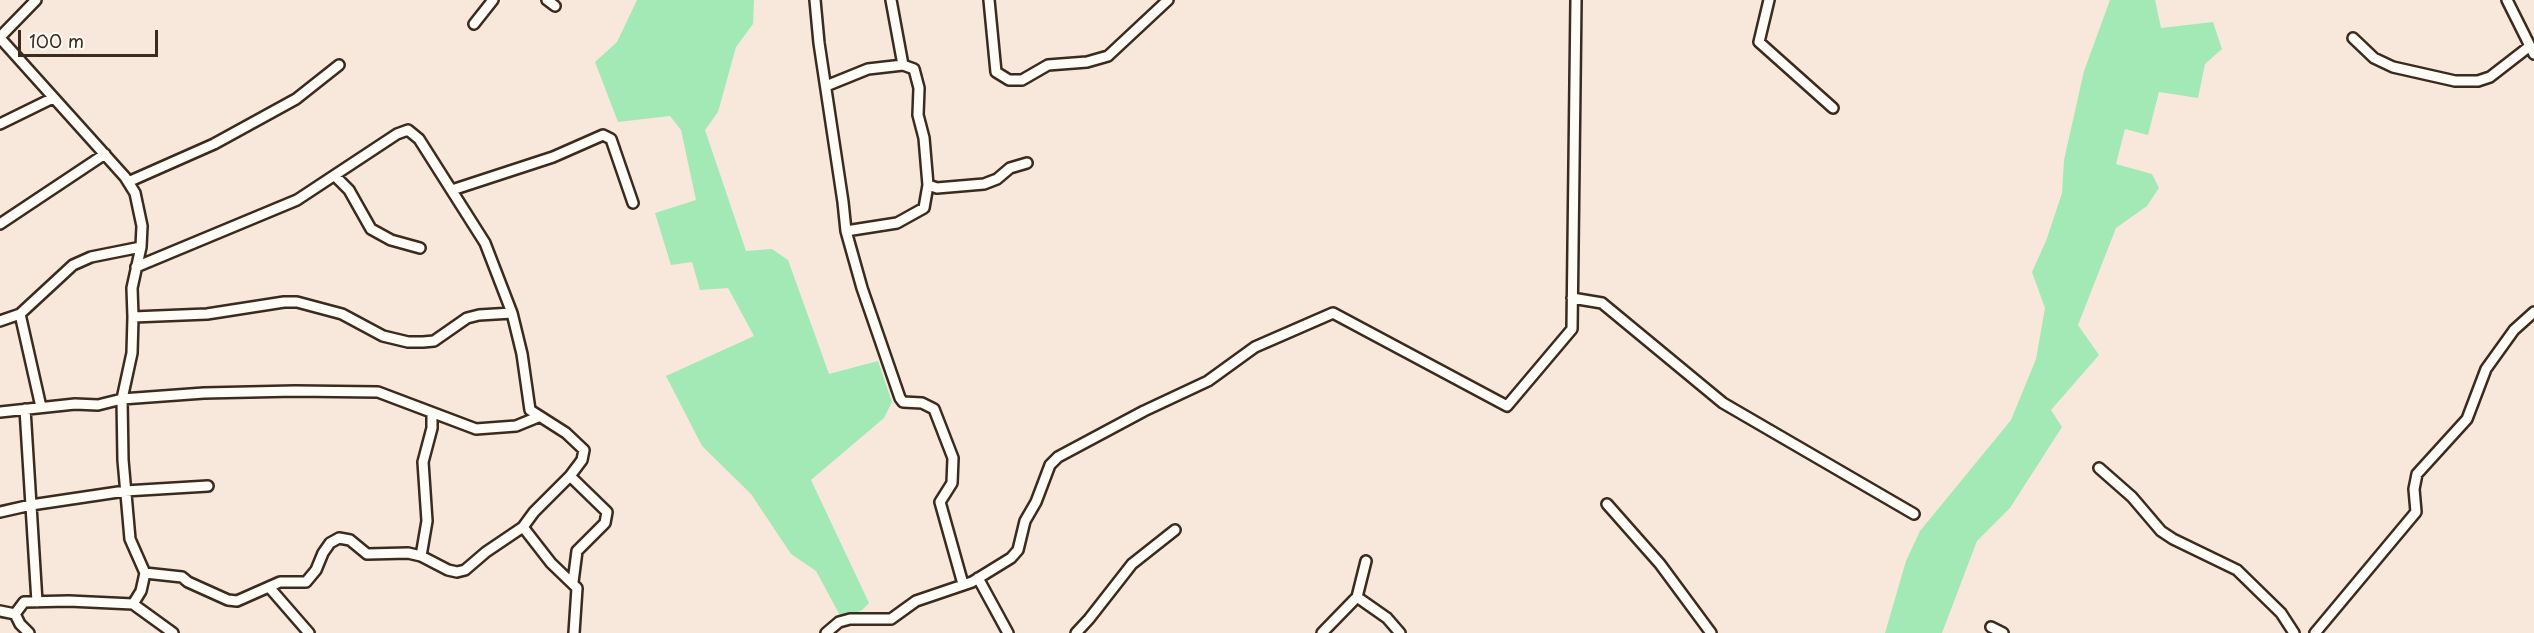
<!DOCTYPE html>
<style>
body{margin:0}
#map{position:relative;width:2534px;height:633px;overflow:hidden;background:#f7e8db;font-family:"Playpen Sans",sans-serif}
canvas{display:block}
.scale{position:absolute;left:18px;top:30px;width:140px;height:27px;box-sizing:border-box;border:3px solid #3b2a1e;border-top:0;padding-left:8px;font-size:18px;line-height:21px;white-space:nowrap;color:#3b2a1e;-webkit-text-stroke:4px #fdfcf7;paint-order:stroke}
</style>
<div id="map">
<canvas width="2534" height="633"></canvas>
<div class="scale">100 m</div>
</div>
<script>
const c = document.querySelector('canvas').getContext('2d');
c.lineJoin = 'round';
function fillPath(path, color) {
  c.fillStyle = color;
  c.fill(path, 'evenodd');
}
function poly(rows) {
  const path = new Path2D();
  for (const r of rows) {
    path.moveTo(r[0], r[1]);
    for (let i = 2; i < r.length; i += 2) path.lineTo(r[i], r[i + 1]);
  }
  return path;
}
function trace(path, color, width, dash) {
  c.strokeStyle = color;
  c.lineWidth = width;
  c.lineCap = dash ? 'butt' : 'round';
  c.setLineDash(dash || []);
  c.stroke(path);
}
const green = poly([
 [637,0,754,0,753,24,736,47,718,112,705,130,746,251,772,249,788,260,829,374,878,361,892,402,884,418,811,480,869,603,862,610,842,619,816,571,791,554,751,494,702,446,666,376,754,336,728,288,700,290,692,262,671,265,655,213,696,200,681,130,670,116,618,122,595,62,617,42],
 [2110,0,2155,0,2161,28,2213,22,2222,49,2205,64,2198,98,2159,92,2148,135,2125,129,2116,164,2152,174,2159,188,2147,206,2116,228,2078,325,2099,355,2051,410,2062,427,2010,508,1977,541,1942,633,1885,633,1906,561,1920,531,2011,420,2036,359,2045,308,2032,272,2046,241,2062,193,2064,160,2084,71]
]);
const minor = poly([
 [547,0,555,6],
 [815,0,819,43,843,202,846,231,862,288,900,398,903,402,922,403,934,409,953,458,952,483,940,502,963,584],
 [891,0,903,65],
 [989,0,996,72,1009,80,1022,80,1048,65,1087,62,1108,56,1168,0],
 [1769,0,1759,42,1833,108],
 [2507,0,2534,54],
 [474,24,493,0],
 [0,37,36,0],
 [0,38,125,177,135,193,142,226,141,247,132,288,133,317,207,314,284,302,297,302,342,314,383,336,408,342,423,342,434,341,467,318,479,315,512,313,522,354,530,410,566,433,584,450,582,460,570,476,534,512,523,527,551,563,577,588,574,633],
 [2353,38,2374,58,2393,67,2455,81,2478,81,2490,77,2530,46],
 [826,86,868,69,903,65,914,69,919,88,918,115,924,138,928,185,937,188,984,184,997,179,1010,168,1027,163],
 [0,124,53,98],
 [335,176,349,190,371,229,391,240,420,248],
 [128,182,214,144,296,99,339,65],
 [452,190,553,157,603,135,611,139,633,203],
 [0,224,105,154],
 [846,231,897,223,924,208,928,185],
 [136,267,297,200,397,134,408,130,419,139,485,243,512,313],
 [1572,298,1602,303,1723,403,1914,514],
 [20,314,41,407],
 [0,321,20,314,73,265,91,257,141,247],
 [25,409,37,602],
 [0,412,75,404,98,405,122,399,204,393,295,391,378,392,476,429,516,426,538,417],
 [2099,468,2132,497,2161,531,2173,539,2237,570,2281,613,2294,633],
 [570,476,607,512,605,523,577,551,573,582],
 [1607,504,1660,564,1711,633],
 [0,512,31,505,125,491,208,486],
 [421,556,427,521,423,462,432,428,432,414],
 [145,573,182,577,188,582,228,600,237,601,280,582,306,582,316,570,323,553,330,543,339,538,350,540,367,554,408,553,421,556,448,570,457,572,465,570,486,552,523,527],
 [978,578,1008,633],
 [269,587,309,633],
 [1357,597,1387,618,1400,633],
 [133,604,141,591,145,573,130,539,123,460,122,399,132,353,133,317],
 [0,611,15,614],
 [1991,627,2003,633],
 [29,633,20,624,15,614,24,602,69,601,133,604,173,633],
 [826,633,839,622,850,619,891,619,916,601,972,582,1011,558,1018,550,1025,521,1036,502,1050,465,1058,457,1144,411,1208,381,1255,347,1333,313,1507,406,1572,329,1576,0],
 [1076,633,1089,619,1132,564,1175,530],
 [1322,633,1357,597,1366,561],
 [2315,633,2416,512,2414,489,2417,474,2467,419,2486,369,2514,330,2534,312]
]);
fillPath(green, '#a3e9b5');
trace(minor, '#3b2a1e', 14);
trace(minor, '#fdfcf7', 9);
</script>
